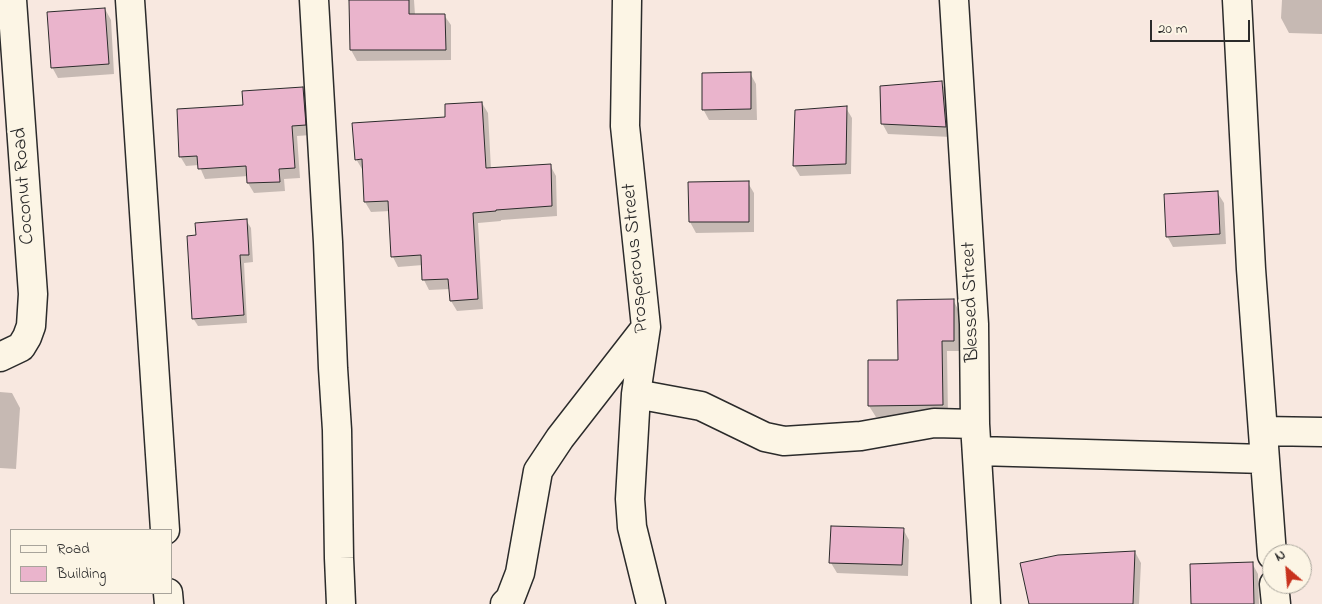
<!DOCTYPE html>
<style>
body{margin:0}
#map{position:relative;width:1322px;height:604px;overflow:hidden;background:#f8e8e0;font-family:"Indie Flower",sans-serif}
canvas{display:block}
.legend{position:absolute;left:10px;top:529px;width:162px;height:65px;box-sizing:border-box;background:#fcf5e5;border:1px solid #a8a49b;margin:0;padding:6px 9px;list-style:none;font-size:15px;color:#2b2b2b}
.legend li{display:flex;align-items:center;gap:10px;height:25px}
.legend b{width:25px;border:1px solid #a8a49b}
.north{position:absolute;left:1262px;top:544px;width:50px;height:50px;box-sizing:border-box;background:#fcf5e5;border:1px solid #a8a49b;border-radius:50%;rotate:333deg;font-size:14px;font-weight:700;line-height:20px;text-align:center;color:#2b2b2b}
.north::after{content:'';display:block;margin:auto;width:18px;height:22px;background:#c8321e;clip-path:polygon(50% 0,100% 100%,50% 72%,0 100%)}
.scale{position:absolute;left:1150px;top:20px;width:100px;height:22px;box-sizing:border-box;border:2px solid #2b2b2b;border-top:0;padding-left:6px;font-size:15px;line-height:18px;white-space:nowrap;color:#2b2b2b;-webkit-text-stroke:4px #fcf5e5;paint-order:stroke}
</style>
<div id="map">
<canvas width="1322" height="604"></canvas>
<ul class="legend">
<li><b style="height:6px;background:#fcf5e5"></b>Road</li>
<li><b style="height:14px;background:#eab4cc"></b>Building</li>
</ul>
<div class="north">N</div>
<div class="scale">20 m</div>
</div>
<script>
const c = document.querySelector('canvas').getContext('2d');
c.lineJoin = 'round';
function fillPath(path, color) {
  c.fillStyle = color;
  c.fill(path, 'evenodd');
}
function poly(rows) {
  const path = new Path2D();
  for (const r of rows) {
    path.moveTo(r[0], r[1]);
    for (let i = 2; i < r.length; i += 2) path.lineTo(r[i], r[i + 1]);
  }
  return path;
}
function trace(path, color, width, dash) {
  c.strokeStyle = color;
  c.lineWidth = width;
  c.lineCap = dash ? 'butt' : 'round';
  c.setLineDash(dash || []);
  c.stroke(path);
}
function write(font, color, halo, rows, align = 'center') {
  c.font = font + ' "Indie Flower",sans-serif';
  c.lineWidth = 5;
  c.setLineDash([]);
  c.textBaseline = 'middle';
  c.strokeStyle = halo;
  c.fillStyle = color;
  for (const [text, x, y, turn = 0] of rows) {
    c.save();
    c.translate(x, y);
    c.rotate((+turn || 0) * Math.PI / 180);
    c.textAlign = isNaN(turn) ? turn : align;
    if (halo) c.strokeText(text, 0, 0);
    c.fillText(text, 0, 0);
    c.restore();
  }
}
const shadow = poly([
 [350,0,414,0,415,15,444,15,451,25,451,60,357,61,351,50],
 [1282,0,1322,0,1322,34,1289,33,1281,18],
 [105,9,111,20,114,74,58,78,52,67],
 [750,73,756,84,757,120,709,120,703,109],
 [941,83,948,93,951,137,888,134,882,123],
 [303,89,308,99,311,135,297,136,300,178,284,179,285,191,254,193,248,183,248,176,205,179,199,165,186,166,180,156,244,106],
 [482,103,488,113,491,169,550,165,556,176,557,216,501,220,501,221,478,223,483,309,457,311,451,301,450,289,429,290,424,280,423,265,398,267,393,257,390,211,371,212,365,202,363,169,362,169,356,159],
 [846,108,852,118,851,174,800,176,794,166],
 [689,183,748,183,754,193,754,232,696,233,690,222],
 [1217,192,1224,203,1226,244,1173,247,1167,236],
 [246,220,251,228,253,262,244,263,247,323,198,326,193,318,197,236],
 [953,300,959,311,959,351,947,351,948,416,876,417,869,406,869,362,899,361],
 [0,392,12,393,20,408,16,469,0,468],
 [903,529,909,540,908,576,837,573,831,563],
 [1135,552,1141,563,1139,604,1031,604],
 [1252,563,1258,574,1259,604,1192,604]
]);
const building = poly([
 [349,0,409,0,409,14,445,14,446,50,350,50,349,0],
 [105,8,109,64,51,68,47,12,105,8],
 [751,72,751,109,702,110,702,73,751,72],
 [942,81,946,127,881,124,880,86,942,81],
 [303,87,306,125,292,126,295,168,279,169,280,182,247,183,246,166,198,169,197,156,179,157,177,109,243,105,242,91,303,87],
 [482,102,486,168,551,164,552,206,496,210,496,211,473,213,478,299,450,301,448,279,422,280,421,255,391,257,388,201,364,202,362,159,355,160,352,123,445,117,445,104,482,102],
 [847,106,846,164,793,166,795,110,847,106],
 [749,181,749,222,689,222,688,182,749,181],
 [1218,191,1220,234,1166,237,1164,194,1218,191],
 [247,219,249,255,240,255,244,315,192,319,187,236,196,235,195,223,247,219],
 [954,299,954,341,942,341,943,405,868,406,868,360,898,360,897,300,954,299],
 [831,526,904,528,902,565,829,563,831,526],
 [1135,551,1133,604,1029,604,1020,563,1058,555,1135,551],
 [1253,562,1254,604,1191,604,1190,564,1253,562]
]);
const minor = poly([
 [130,0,165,530],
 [314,0,328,242,333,368,337,430,339,558,341,604],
 [627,0,625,126,646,327,636,394,630,499,632,527,651,604],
 [954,0,974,324,975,424,986,604],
 [1237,0,1251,269,1272,555],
 [0,357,21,347,27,337,31,326,33,294,12,0],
 [636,394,701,406,765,437,784,441,861,436,934,423,975,424],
 [1263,431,1322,432],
 [978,451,1265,459],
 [1274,584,1276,604],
 [168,593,169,604],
 [505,604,510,599,520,573,538,471,560,438,644,330]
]);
const streetNames = [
 ["Coconut Road",25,186,-94],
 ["Prosperous Street",637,258,-95],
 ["Blessed Street",972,302,-92]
];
fillPath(shadow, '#0003');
fillPath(building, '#eab4cc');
trace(building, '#2b2b2b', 1);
trace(minor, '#2b2b2b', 31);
trace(minor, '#fcf5e5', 28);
write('20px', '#2b2b2b', '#fcf5e5', streetNames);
</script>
